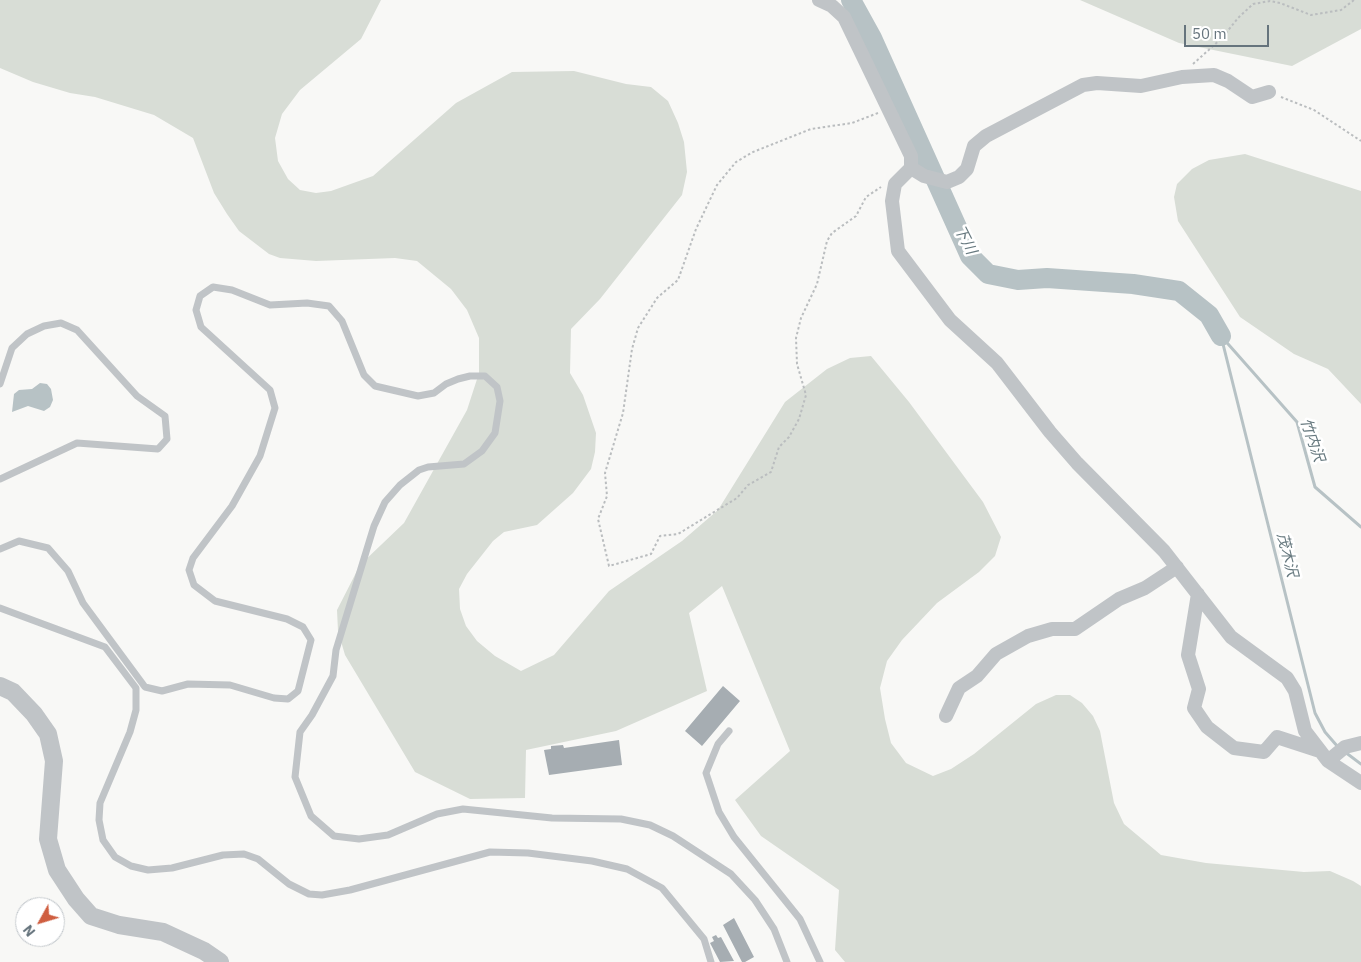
<!DOCTYPE html>
<meta charset="utf-8">
<style>
body{margin:0}
#map{position:relative;width:1361px;height:962px;overflow:hidden;background:#f8f8f6;font-family:"IBM Plex Sans",sans-serif}
canvas{display:block}
.north{position:absolute;left:15px;top:897px;width:50px;height:50px;box-sizing:border-box;background:#fff;border:1px solid #c2c7cb;border-radius:50%;rotate:231deg;font-size:14px;font-weight:700;line-height:20px;text-align:center;color:#66747d}
.north::after{content:'';display:block;margin:auto;width:18px;height:22px;background:#cf5e40;clip-path:polygon(50% 0,100% 100%,50% 72%,0 100%)}
.scale{position:absolute;left:1184px;top:25px;width:85px;height:22px;box-sizing:border-box;border:2px solid #66747d;border-top:0;padding-left:6px;font-size:15px;line-height:18px;white-space:nowrap;color:#66747d;-webkit-text-stroke:4px #fff;paint-order:stroke}
</style>
<div id="map">
<canvas width="1361" height="962"></canvas>
<div class="north">N</div>
<div class="scale">50 m</div>
</div>
<script>
const c = document.querySelector('canvas').getContext('2d');
c.lineJoin = 'round';
function fillPath(path, color) {
  c.fillStyle = color;
  c.fill(path, 'evenodd');
}
function poly(rows) {
  const path = new Path2D();
  for (const r of rows) {
    path.moveTo(r[0], r[1]);
    for (let i = 2; i < r.length; i += 2) path.lineTo(r[i], r[i + 1]);
  }
  return path;
}
function trace(path, color, width, dash) {
  c.strokeStyle = color;
  c.lineWidth = width;
  c.lineCap = dash ? 'butt' : 'round';
  c.setLineDash(dash || []);
  c.stroke(path);
}
function write(font, color, halo, rows, align = 'center') {
  c.font = font + ' "IBM Plex Sans","Noto Sans JP",sans-serif';
  c.lineWidth = 5;
  c.setLineDash([]);
  c.textBaseline = 'middle';
  c.strokeStyle = halo;
  c.fillStyle = color;
  for (const [text, x, y, turn = 0] of rows) {
    c.save();
    c.translate(x, y);
    c.rotate((+turn || 0) * Math.PI / 180);
    c.textAlign = isNaN(turn) ? turn : align;
    if (halo) c.strokeText(text, 0, 0);
    c.fillText(text, 0, 0);
    c.restore();
  }
}
const green = poly([
 [0,0,381,0,361,39,300,90,282,114,275,138,278,161,288,179,300,190,316,193,331,191,373,176,456,103,512,72,574,71,626,84,651,87,668,101,678,123,684,142,687,172,682,195,600,299,571,329,570,373,583,395,596,433,595,452,591,469,573,493,537,525,504,532,493,541,467,574,459,589,460,609,466,626,477,641,495,656,521,671,554,655,609,591,682,541,718,510,785,402,827,369,850,358,871,356,909,402,983,502,1001,537,995,556,979,572,937,603,902,640,887,661,880,688,885,719,891,743,906,763,933,776,951,769,974,754,1036,704,1056,695,1070,695,1082,703,1093,716,1100,731,1114,803,1124,824,1161,855,1206,863,1304,872,1330,871,1353,881,1361,886,1361,962,845,962,835,950,839,890,761,836,735,800,790,751,722,586,689,613,707,691,616,731,526,750,525,798,470,799,415,772,345,655,338,631,337,610,360,565,404,523,467,410,479,373,479,338,467,310,451,289,417,261,395,258,316,261,280,258,269,254,239,231,227,214,214,193,193,138,154,115,95,97,70,93,33,82,0,68],
 [1080,0,1361,0,1361,29,1292,66,1179,43],
 [1245,154,1361,191,1361,404,1328,369,1294,354,1240,317,1178,221,1174,197,1177,184,1192,169,1209,160]
]);
const water = poly([
 [40,383,47,384,51,389,53,400,50,407,44,411,28,406,12,412,14,394,19,390,32,389]
]);
const stream = poly([
 [1221,336,1315,713,1325,732,1338,747],
 [1221,336,1297,422,1315,487,1361,527],
 [1345,752,1361,764]
]);
const river = poly([
 [851,0,872,38,970,256,988,274,1018,280,1047,278,1133,284,1179,291,1209,315,1221,336]
]);
const building = poly([
 [723,686,740,701,702,746,685,731],
 [619,740,622,765,549,775,544,750,551,749,551,746,563,745,564,748],
 [734,918,754,957,745,962,742,962,723,925],
 [716,935,718,938,721,937,734,961,720,962,710,943,714,941,712,937]
]);
const path = poly([
 [1193,64,1222,38,1238,18,1253,4,1270,1,1280,3,1311,15,1341,10,1354,0],
 [1281,97,1314,110,1361,141],
 [878,113,852,123,811,129,753,152,736,162,717,185,696,229,678,280,657,298,638,328,632,349,623,413,605,473,607,496,598,519,609,566,651,554,660,536,678,534,737,498,748,485,771,472,779,447,789,437,799,419,806,395,797,364,796,338,801,318,817,284,827,241,832,233,856,216,866,197,881,187]
]);
const service = poly([
 [0,384,12,348,27,334,44,326,61,323,77,330,137,396,165,416,167,439,158,449,77,443,0,479],
 [0,549,19,541,48,548,68,571,83,603,145,687,162,691,188,684,230,685,274,698,288,699,298,691,311,640,303,627,287,619,215,601,194,585,189,570,193,558,232,506,260,456,275,408,270,390,201,327,196,310,200,296,213,287,232,290,270,305,307,303,329,306,342,321,364,375,375,386,418,396,434,393,446,384,458,379,470,376,485,376,497,387,500,401,495,433,482,451,464,464,428,467,419,470,400,485,385,502,374,526,336,650,333,676,312,715,300,732,295,777,311,816,334,836,359,839,388,835,437,814,463,809,552,818,621,819,650,825,673,836,731,874,755,900,774,929,787,962],
 [0,608,105,647,136,688,136,710,130,732,100,803,99,820,103,840,115,857,131,866,148,870,172,868,223,855,244,854,258,859,289,884,309,894,322,895,350,890,490,852,528,853,592,861,627,869,662,888,704,939,711,962],
 [729,731,718,744,706,773,719,812,734,837,800,919,820,962]
]);
const minor = poly([
 [819,0,832,6,844,17,911,156,911,168,895,184,892,201,898,251,950,320,997,363,1050,432,1077,463,1164,551,1231,637,1287,678,1295,691,1305,731,1328,761,1361,783],
 [911,168,924,176,947,182,959,177,967,169,974,146,986,136,1083,85,1097,83,1141,86,1182,77,1214,75,1228,81,1252,97,1269,92],
 [1198,594,1188,655,1199,689,1194,708,1207,727,1234,748,1264,752,1277,737,1320,751],
 [946,716,959,688,977,676,996,654,1028,636,1052,629,1075,629,1119,599,1145,588,1177,567],
 [1328,761,1345,747,1361,743]
]);
const tertiary = poly([
 [0,686,13,692,34,714,48,734,54,761,48,839,57,870,76,899,91,916,119,925,163,932,204,951,220,962]
]);
const waterNames = [
 ["下川",965,240,63],
 ["竹内沢",1312,440,71],
 ["茂木沢",1287,555,76]
];
fillPath(green, '#d8ddd6');
fillPath(water, '#b7c2c5');
trace(stream, '#b7c2c5', 3);
trace(river, '#b7c2c5', 20);
fillPath(building, '#a6adb2');
trace(path, '#babdbf', 2, [2.5, 2.5]);
trace(service, '#c0c4c7', 7);
trace(minor, '#c0c4c7', 14);
trace(tertiary, '#c0c4c7', 18);
write('italic 15px', '#67797f', '#fff', waterNames);
</script>
